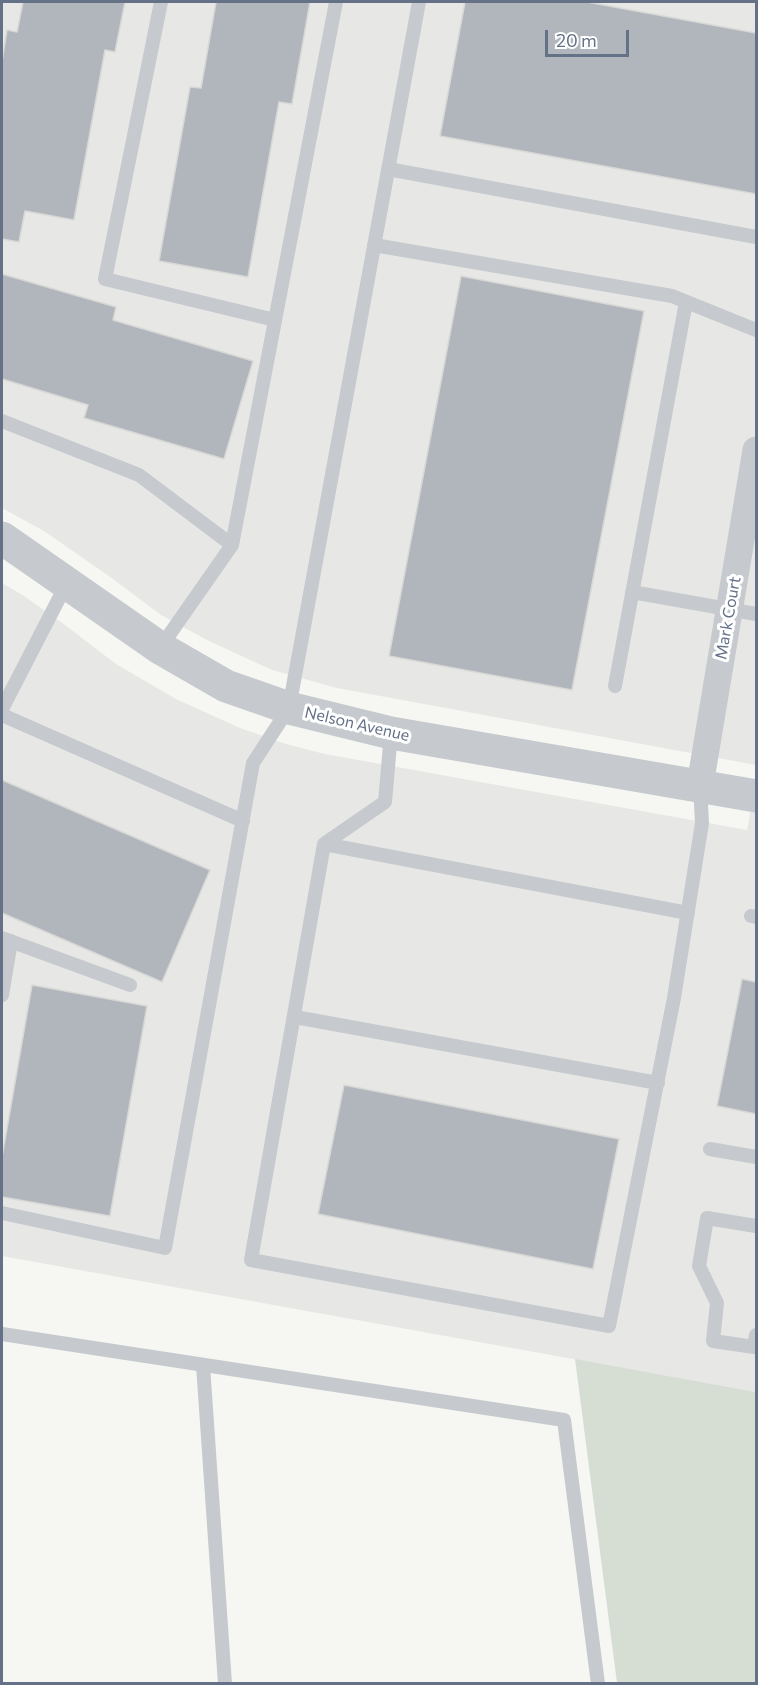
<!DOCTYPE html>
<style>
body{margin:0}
#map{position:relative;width:758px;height:1685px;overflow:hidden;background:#f6f7f3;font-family:Commissioner,sans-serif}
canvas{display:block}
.frame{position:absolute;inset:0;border:3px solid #647186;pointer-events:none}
.scale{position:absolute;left:545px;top:30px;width:84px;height:27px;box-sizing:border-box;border:3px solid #647186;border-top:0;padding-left:8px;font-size:18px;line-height:21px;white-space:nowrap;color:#647186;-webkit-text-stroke:4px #fff;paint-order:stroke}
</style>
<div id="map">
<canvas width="758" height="1685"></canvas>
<div class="frame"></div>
<div class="scale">20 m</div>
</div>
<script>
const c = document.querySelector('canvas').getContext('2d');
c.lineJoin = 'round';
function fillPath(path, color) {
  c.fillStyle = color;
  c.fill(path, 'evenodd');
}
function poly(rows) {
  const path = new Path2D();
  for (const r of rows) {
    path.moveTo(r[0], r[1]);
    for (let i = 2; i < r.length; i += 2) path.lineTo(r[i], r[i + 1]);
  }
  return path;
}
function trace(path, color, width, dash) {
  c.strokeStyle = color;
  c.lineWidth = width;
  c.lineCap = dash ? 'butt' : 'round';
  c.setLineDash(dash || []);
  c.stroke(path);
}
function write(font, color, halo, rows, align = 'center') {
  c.font = font + ' Commissioner,sans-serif';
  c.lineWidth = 6;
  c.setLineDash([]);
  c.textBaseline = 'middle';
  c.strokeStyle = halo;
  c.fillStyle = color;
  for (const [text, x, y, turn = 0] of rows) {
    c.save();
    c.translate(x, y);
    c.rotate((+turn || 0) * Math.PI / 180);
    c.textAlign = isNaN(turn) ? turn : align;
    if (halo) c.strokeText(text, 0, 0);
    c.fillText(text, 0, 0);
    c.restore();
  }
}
const built = poly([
 [2,2,756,2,756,765,337,688,272,670,209,641,161,615,113,579,44,531,2,508],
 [2,583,24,596,65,625,116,664,176,699,240,728,286,744,325,754,747,830,756,781,756,1392,2,1256]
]);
const green = poly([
 [575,1359,756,1392,756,1683,617,1683]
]);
const building = poly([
 [23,2,125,2,115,52,105,50,74,220,25,211,19,242,2,239,2,62,7,30,17,32,23,2],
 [216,2,310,2,292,104,279,102,248,277,159,261,190,87,201,88,216,2],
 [465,2,587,2,756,33,756,194,440,136,465,2],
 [2,274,116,307,113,320,253,361,224,459,84,418,88,405,2,379,2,274],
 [461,276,644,311,572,690,389,656,461,276],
 [2,780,210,870,162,982,2,913,2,780],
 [742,979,756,982,756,1114,717,1106,742,979],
 [32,985,147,1006,110,1216,2,1197,2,1157,32,985],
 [344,1085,619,1139,593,1269,318,1214,344,1085]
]);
const service = poly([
 [161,2,105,279,275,320],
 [388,169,756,237],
 [374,245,672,296,756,330],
 [2,421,139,475,232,545],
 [632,592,756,614],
 [160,648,232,545,336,2],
 [615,686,686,302],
 [2,709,67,583],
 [2,715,243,821],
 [391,733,385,802,324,844,251,1260,609,1326,674,998,702,823,700,786],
 [324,844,688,913],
 [751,916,756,917],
 [2,938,130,985],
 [2,995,11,941],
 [295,1017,658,1083],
 [710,1149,756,1157],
 [2,1213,165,1248,253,763,289,708,419,2],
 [756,1226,707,1218,699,1266,717,1303,713,1341,754,1347,756,1335],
 [2,1334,564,1420,598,1684],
 [203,1365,225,1684]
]);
const minor = poly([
 [700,785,756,450]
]);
const tertiary = poly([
 [2,538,160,648,226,686,289,708,391,733,756,796]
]);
const streetNames = [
 ["Mark Court",728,618,-80],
 ["Nelson Avenue",357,724,13]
];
fillPath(built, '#e7e7e6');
fillPath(green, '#d6ded4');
fillPath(building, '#b1b6bd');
trace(building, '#d8d8d6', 1.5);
trace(service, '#c6c9cd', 14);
trace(minor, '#c6c9cd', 27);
trace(tertiary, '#c6c9cd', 33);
write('16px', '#647186', '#fff', streetNames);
</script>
